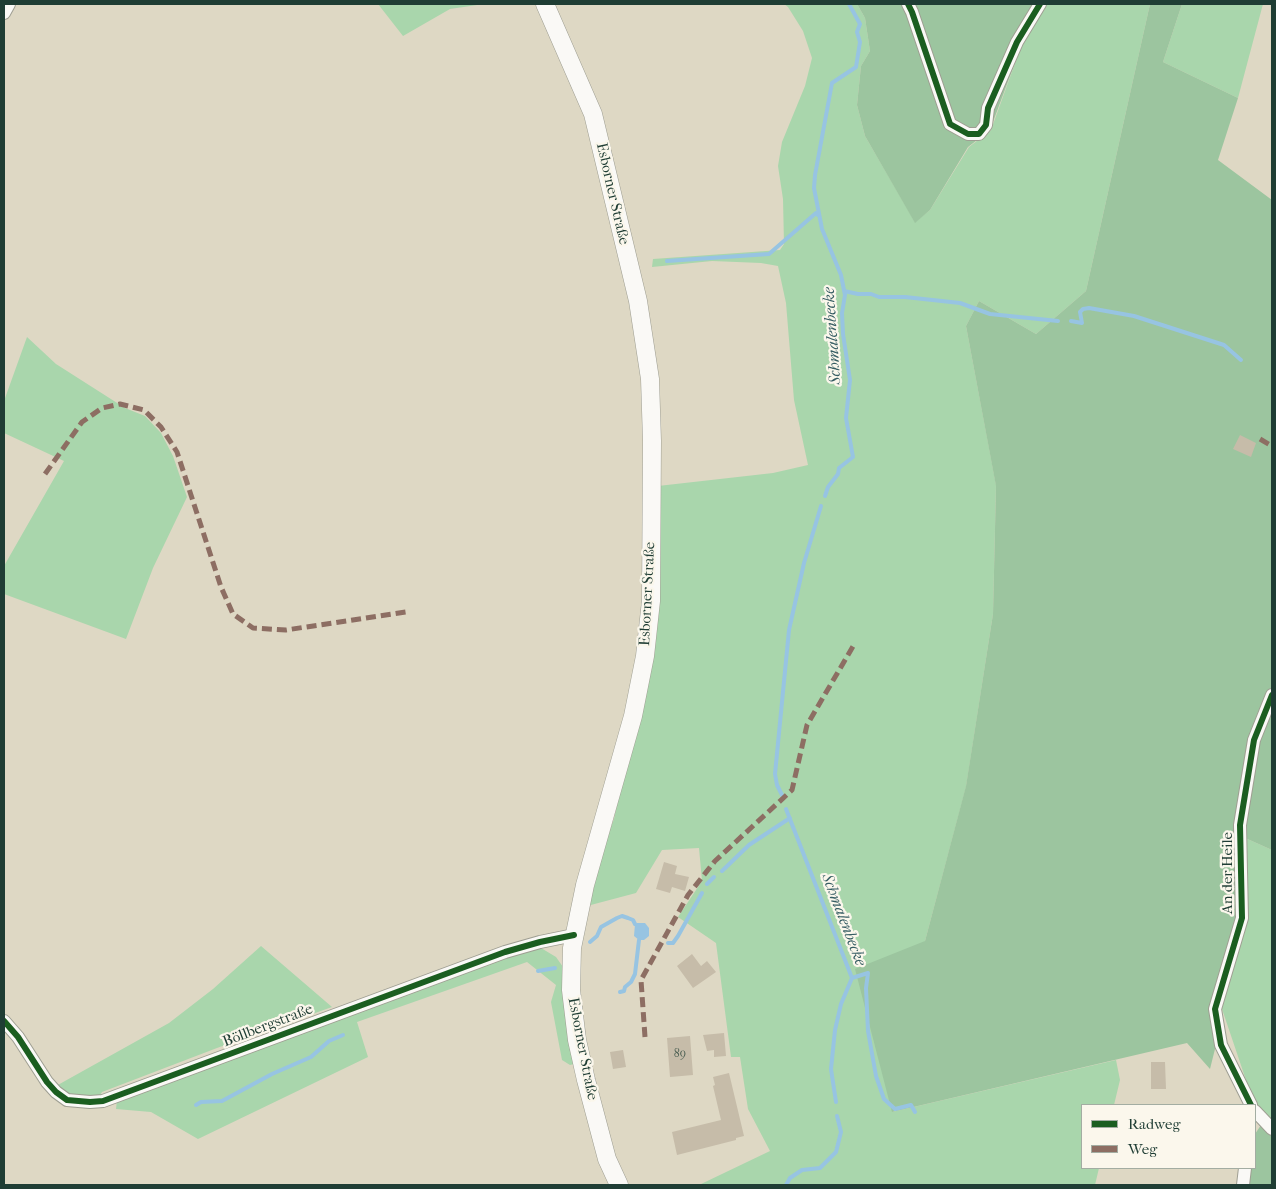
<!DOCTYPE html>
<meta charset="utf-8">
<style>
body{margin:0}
#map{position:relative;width:1276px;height:1189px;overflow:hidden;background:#ded8c4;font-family:"IM FELL French Canon",serif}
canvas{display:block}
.frame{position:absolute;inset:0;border:5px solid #1f3d34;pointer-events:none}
.legend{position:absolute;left:1081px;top:1104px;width:175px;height:65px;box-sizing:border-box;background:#fbf7ec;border:1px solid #a3ada2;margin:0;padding:6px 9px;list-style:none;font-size:15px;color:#1f3d34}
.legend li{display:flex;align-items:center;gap:10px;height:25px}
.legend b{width:25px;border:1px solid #a3ada2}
</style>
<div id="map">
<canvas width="1276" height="1189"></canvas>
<div class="frame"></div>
<ul class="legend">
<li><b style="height:6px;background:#1b5e20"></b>Radweg</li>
<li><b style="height:6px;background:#8d6e63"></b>Weg</li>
</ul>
</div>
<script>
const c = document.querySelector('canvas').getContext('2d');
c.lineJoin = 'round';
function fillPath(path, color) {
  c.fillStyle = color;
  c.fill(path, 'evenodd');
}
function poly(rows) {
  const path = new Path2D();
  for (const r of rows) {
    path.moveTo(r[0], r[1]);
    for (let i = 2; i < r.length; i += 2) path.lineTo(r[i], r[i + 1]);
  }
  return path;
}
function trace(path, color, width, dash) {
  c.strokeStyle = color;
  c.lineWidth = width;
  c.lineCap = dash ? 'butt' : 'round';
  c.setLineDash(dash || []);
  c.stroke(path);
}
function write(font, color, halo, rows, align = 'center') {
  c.font = font + ' "IM FELL French Canon",serif';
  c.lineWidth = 4.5;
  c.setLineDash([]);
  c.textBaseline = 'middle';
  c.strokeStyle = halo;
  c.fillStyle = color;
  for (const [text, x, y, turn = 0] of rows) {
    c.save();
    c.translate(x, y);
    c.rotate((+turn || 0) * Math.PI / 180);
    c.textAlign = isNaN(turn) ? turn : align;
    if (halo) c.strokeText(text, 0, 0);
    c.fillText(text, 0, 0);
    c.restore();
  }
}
const green = poly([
 [378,4,377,4,484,4,450,9,403,36],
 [784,4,857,4,865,18,870,51,861,66,857,105,865,136,915,222,930,210,969,147,991,130,1023,41,1045,4,1150,4,1086,291,1036,334,979,301,966,326,996,485,993,614,966,787,925,941,892,1112,1116,1060,1120,1080,1114,1105,1082,1105,1082,1168,1099,1168,1095,1185,699,1185,770,1151,748,1109,740,1057,731,1057,716,943,678,917,702,881,699,848,662,850,636,893,587,906,600,857,614,819,630,744,658,486,773,473,808,465,794,400,786,303,778,266,761,263,712,261,652,267,653,259,780,250,784,244,783,199,778,166,782,142,805,86,812,58,803,31,788,7],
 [1182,4,1263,4,1238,98,1163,62],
 [27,337,56,364,125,408,145,416,161,433,173,456,187,497,153,568,126,639,4,594,4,566,64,461,4,433,4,401],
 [1243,837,1272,850,1272,1124,1256,1107,1249,1089,1221,1006],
 [261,946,332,1007,217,1048,102,1092,99,1097,81,1097,68,1093,56,1086,169,1023,213,989],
 [541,948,556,957,563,967,564,1001,574,1064,570,1065,562,1060,551,1002,556,985,527,962,357,1022,368,1057,198,1139,151,1112,116,1109,117,1100,458,975,522,953]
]);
const forest = poly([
 [857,4,1045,4,1023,41,990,130,968,147,930,210,915,223,865,136,857,105,861,66,870,51,865,18],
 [1150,4,1182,4,1163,62,1238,98,1218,160,1272,200,1272,850,1243,837,1238,922,1210,1009,1216,1045,1210,1069,1187,1043,892,1112,855,969,925,941,966,786,993,614,996,486,966,326,979,301,1036,334,1086,291],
 [1261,1125,1272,1137,1272,1185,1248,1185,1249,1168,1255,1168,1255,1134]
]);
const water = poly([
 [637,923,645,923,649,928,649,936,644,940,639,940,634,936,635,924]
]);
const stream = poly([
 [667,261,769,254,816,213,818,215],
 [844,291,858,294,871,294,879,297,905,297,960,303,990,314,1058,321],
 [1071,321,1082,323,1080,312,1083,309,1089,308,1134,316,1224,345,1241,360],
 [825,496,828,487,838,474,839,468,853,457,846,418,850,380,843,334,842,313,845,295,841,275,822,229,814,188,815,175,832,83,856,67,860,42,857,32,860,24,849,4],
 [782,795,777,785,775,774,789,630,804,563,821,506],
 [786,809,852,978,841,1004,835,1030,831,1069,836,1102],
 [722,871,749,845,790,818],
 [707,884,714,877],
 [590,942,597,936,601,927,617,918,622,916,628,918,633,920,635,924],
 [668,943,673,943,678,936,702,893],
 [538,971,555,968],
 [852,978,868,973,866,988,868,1031,876,1076,884,1099,895,1109,911,1105,915,1112],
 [620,992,624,991,625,987,631,982,635,974,639,940],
 [196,1105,201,1102,222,1101,272,1074,311,1057,329,1041,343,1035],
 [786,1185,790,1178,802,1170,820,1168,836,1152,841,1132,837,1116]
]);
const building = poly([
 [1240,435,1256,443,1251,457,1233,449],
 [664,862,677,866,675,874,689,877,685,891,672,887,670,893,656,889],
 [692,954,701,966,707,961,716,972,693,988,677,966],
 [724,1033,726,1056,714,1057,714,1050,707,1051,703,1035],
 [690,1036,693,1075,670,1077,667,1038],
 [623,1050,626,1067,613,1069,610,1052],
 [1151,1062,1165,1062,1166,1089,1151,1089],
 [729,1073,744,1136,736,1138,736,1140,677,1155,672,1132,721,1120,713,1086,715,1085,713,1077]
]);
const minor = poly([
 [908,4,912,12,950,124,968,134,979,134,986,125,988,108,1017,42,1040,4],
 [4,13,9,4],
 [4,1021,18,1037,47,1082,56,1092,67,1100,90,1102,103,1101,505,952,540,942,574,935],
 [1251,1105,1221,1045,1215,1009,1242,918,1240,825,1254,740,1272,695],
 [1255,1111,1272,1129],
 [1243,1185,1245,1168]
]);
const secondary = poly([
 [545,4,593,114,638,301,650,379,652,441,651,601,645,656,633,716,585,885,572,948,571,990,577,1040,586,1080,607,1159,619,1185]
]);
const quiet = poly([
 [1260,439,1272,446],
 [45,474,82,422,102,408,120,404,144,410,161,427,177,452,221,587,233,614,253,628,286,630,406,612],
 [645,1037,641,980,688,895,715,861,792,790,807,725,855,643]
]);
const cycleway = poly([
 [908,4,912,12,950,124,968,134,979,134,986,125,988,108,1017,42,1040,4],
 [4,1021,18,1037,47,1082,56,1092,67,1100,90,1102,103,1101,505,952,540,942,574,935],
 [1251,1105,1221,1045,1215,1009,1242,918,1240,825,1254,740,1272,695]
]);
const numberNames = [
 ["89",680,1054]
];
const streetNames = [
 ["Esborner Straße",612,194,77],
 ["Esborner Straße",648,594,-87],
 ["An der Heile",1228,873,-90],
 ["Böllbergstraße",268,1026,-21],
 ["Esborner Straße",582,1049,79]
];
const waterNames = [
 ["Schmalenbecke",833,336,-94],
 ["Schmalenbecke",843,920,69]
];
fillPath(green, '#a9d6ac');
fillPath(forest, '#9cc59f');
fillPath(water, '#97c4e2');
trace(stream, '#97c4e2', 4);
fillPath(building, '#c6bca9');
trace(minor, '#9e9e92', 14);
trace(secondary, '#9e9e92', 19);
trace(minor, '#faf9f6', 12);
trace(secondary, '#faf9f6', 18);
trace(quiet, '#8d6e63', 5, [10, 5]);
trace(cycleway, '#1b5e20', 6);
write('12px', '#495d51', null, numberNames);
write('15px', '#1f3d34', '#fbf7ec', streetNames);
write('italic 16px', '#365d63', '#fbf7ec', waterNames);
</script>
